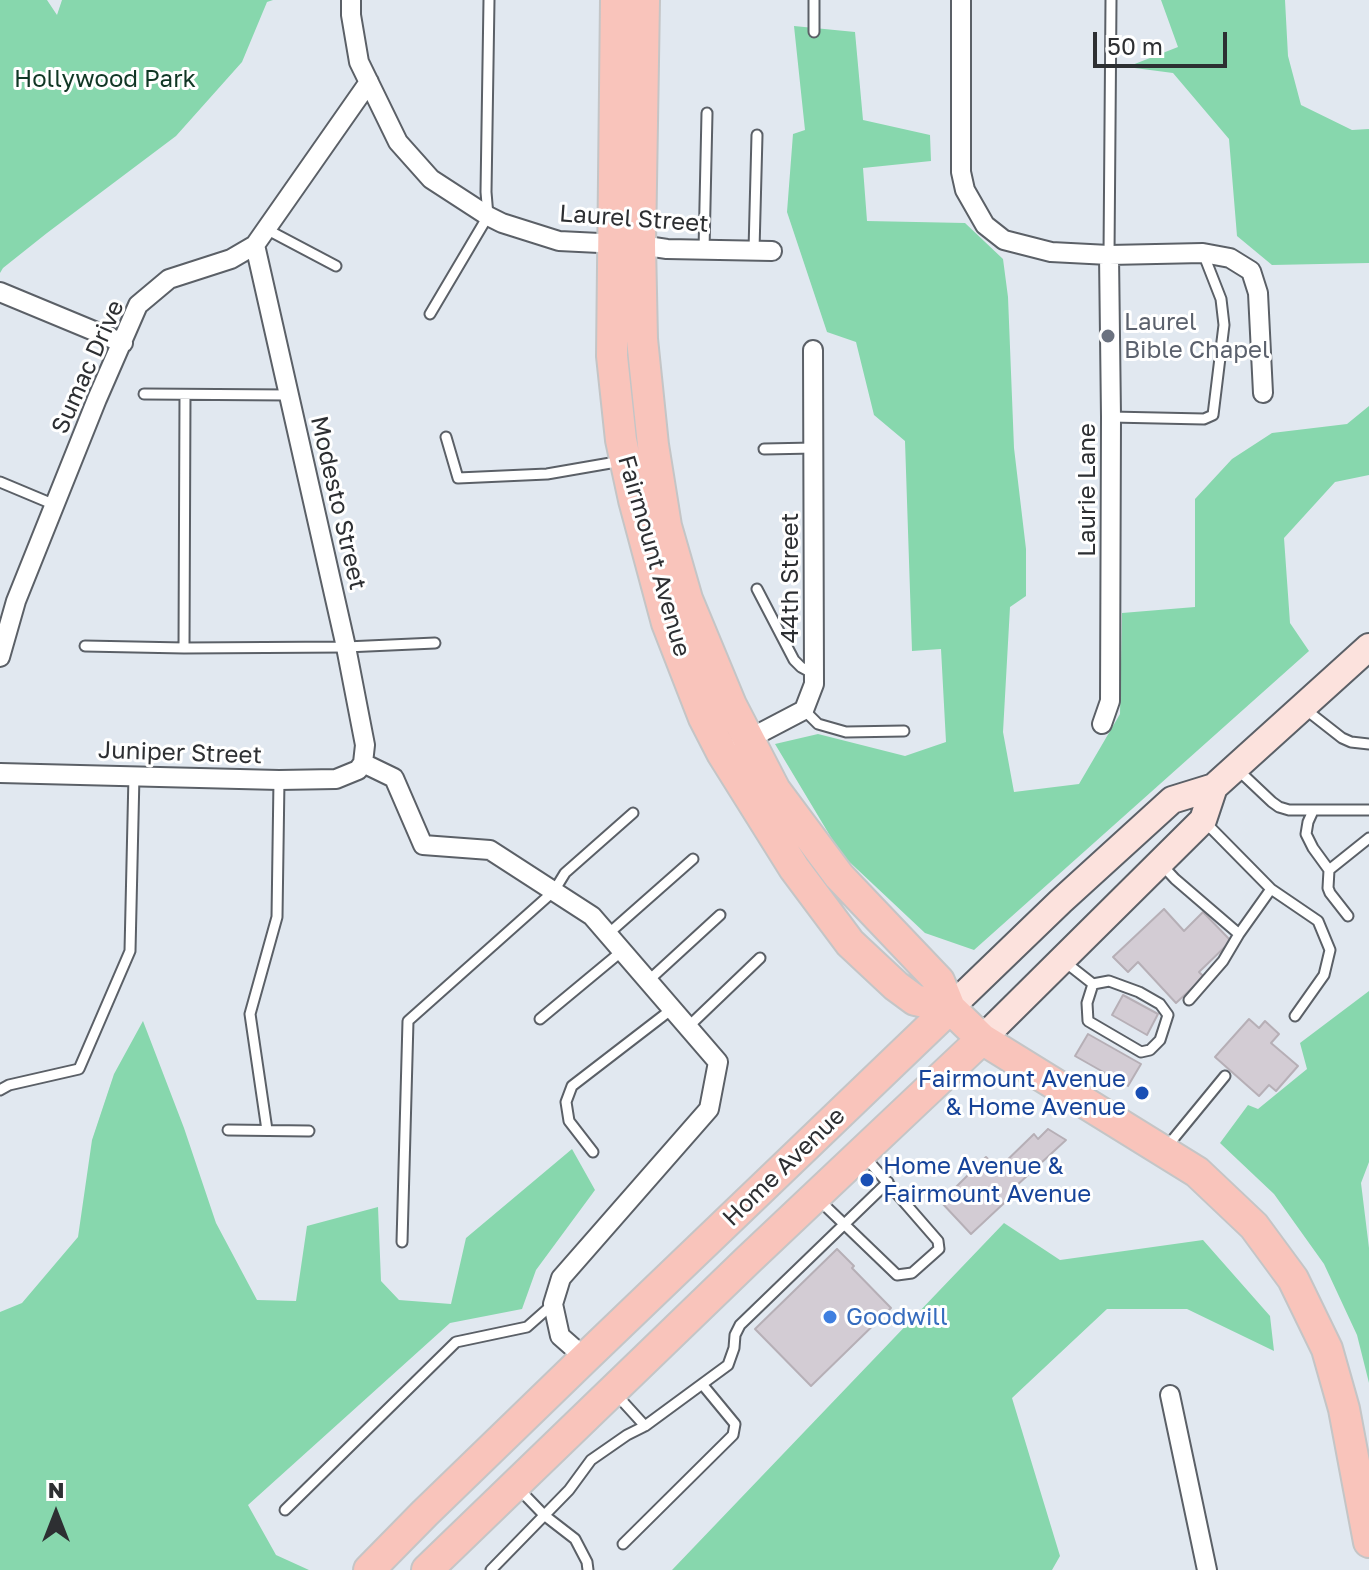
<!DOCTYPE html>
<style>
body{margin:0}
#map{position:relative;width:1369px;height:1570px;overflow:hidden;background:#e1e8f0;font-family:"Golos Text",sans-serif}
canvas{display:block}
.north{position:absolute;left:16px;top:1474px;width:80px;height:80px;-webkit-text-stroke:6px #fff;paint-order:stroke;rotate:0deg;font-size:22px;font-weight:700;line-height:32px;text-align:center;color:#2d2f32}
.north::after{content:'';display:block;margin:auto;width:28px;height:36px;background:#2d2f32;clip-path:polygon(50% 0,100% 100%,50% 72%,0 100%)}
.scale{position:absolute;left:1093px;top:32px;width:134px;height:36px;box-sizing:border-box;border:4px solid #2d2f32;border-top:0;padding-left:10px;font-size:24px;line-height:28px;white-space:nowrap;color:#2d2f32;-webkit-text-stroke:6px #fff;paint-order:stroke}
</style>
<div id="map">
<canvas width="1369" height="1570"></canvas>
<div class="north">N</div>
<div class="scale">50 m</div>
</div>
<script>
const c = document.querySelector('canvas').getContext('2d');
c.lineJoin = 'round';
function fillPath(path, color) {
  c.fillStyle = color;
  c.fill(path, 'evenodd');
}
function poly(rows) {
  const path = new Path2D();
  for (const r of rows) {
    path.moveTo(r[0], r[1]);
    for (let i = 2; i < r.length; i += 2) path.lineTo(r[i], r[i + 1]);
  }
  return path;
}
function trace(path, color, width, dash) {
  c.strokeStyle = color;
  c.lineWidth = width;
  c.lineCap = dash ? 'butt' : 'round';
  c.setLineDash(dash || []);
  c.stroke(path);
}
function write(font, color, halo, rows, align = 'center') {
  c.font = font + ' "Golos Text",sans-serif';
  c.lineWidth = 6;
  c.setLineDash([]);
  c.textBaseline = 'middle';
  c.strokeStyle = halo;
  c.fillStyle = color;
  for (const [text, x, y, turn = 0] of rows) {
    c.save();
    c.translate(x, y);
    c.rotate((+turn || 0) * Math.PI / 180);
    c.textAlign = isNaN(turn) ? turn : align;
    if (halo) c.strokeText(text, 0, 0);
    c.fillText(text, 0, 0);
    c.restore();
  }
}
const green = poly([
 [0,0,47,0,57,15,62,0,273,0,267,2,242,62,176,136,47,233,3,268,0,273],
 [1161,0,1285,0,1288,56,1301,105,1352,130,1369,129,1369,263,1272,265,1237,236,1229,139,1173,73,1127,67,1178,47],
 [794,26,855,32,863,120,930,135,931,161,863,168,867,221,965,223,1003,259,1008,297,1014,448,1026,549,1026,596,1010,607,1003,732,1014,792,1079,784,1120,714,1122,613,1195,607,1195,499,1232,459,1272,433,1347,424,1369,406,1369,475,1335,482,1284,538,1290,623,1309,651,974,950,925,933,841,854,775,744,818,734,905,756,946,742,941,649,912,651,905,441,874,415,856,342,827,332,787,212,793,134,805,130],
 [1369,991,1369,1162,1361,1183,1369,1248,1369,1383,1357,1335,1324,1264,1274,1194,1220,1143,1248,1105,1258,1109,1307,1069,1300,1043],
 [143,1021,184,1128,216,1223,257,1300,296,1301,307,1226,378,1207,381,1281,399,1300,451,1304,466,1238,572,1149,595,1190,536,1270,522,1309,450,1323,248,1505,276,1555,309,1570,0,1570,0,1312,22,1303,78,1237,92,1140,114,1074],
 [1004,1223,1060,1260,1203,1240,1270,1316,1274,1351,1187,1309,1107,1309,1012,1398,1060,1556,1052,1570,672,1570]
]);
const building = poly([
 [1164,909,1184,931,1203,912,1231,941,1199,972,1204,977,1176,1003,1138,962,1128,972,1113,957,1164,909],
 [1123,995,1158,1014,1147,1035,1112,1015,1123,995],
 [1249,1019,1259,1028,1265,1021,1279,1034,1271,1043,1298,1066,1276,1091,1269,1085,1259,1096,1215,1057,1249,1019],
 [1088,1034,1141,1064,1128,1086,1075,1056,1088,1034],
 [1048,1129,1066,1140,1015,1187,1018,1190,971,1234,941,1202,986,1157,998,1169,1034,1134,1038,1139,1048,1129],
 [837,1249,854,1266,852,1268,891,1308,811,1386,755,1329,837,1249]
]);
const lane = poly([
 [814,0,814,32],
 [266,229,336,266],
 [704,250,707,113],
 [754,250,757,135],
 [1109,255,1111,0],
 [430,314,488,216,486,192,489,0],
 [144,394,289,395],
 [1111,417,1204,419,1213,415,1224,325,1221,299,1203,253],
 [446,437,458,478,547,474,622,461],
 [764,449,814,448],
 [0,482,55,505],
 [757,589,794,660,801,667,814,674],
 [85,646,184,648,346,647,435,643],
 [184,648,185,395],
 [1305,709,1342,738,1351,742,1369,744],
 [804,710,818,724,846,732,904,731],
 [1236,768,1272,802,1279,807,1289,810,1369,810],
 [1313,811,1308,822,1306,834,1313,848,1329,870,1328,888,1330,893,1348,916],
 [1203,820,1271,889,1318,921,1330,950,1324,975,1295,1016],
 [1162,865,1175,879,1239,934],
 [1329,870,1369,838],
 [608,934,693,859],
 [1065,962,1093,984,1087,1003,1088,1021,1141,1052,1150,1050,1160,1040,1168,1015,1160,1004,1139,992,1109,981,1093,984],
 [648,981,720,915],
 [1189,1000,1223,961,1239,934,1271,889],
 [540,1019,622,951],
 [688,1027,760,958],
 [0,1090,9,1085,79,1069,130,951,134,775],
 [228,1130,309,1131],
 [267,1130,250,1014,277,917,279,780],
 [1165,1149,1225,1076],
 [593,1152,569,1121,566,1102,572,1086,672,1009],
 [818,1199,897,1275,912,1273,939,1249,938,1241,865,1157],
 [402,1242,408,1021,554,891,565,873,633,813],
 [615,1393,645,1426],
 [518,1488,544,1515,575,1539,587,1562,588,1570],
 [285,1510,456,1342,527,1327,553,1304],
 [623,1544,733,1435,735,1424,702,1384],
 [491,1570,569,1490,591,1460,627,1435,645,1426,728,1365,734,1348,735,1335,740,1325,888,1182]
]);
const street = poly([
 [351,0,351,15,359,62,398,142,431,179,488,216,502,223,559,241,640,245,667,249,772,251],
 [961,0,961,172,965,190,985,225,1004,240,1051,252,1109,255,1203,253,1230,258,1251,271,1258,293,1263,393],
 [0,292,123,343],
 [0,657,16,601,97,399,138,305,169,279,231,259,255,245,369,82],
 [1102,724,1110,701,1111,417,1109,255],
 [741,743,804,710,814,684,813,350],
 [363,763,394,778,423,845,490,850,592,916,718,1062,709,1109,561,1278,553,1304,560,1336,585,1358],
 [0,773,279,780,336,779,358,770,363,763,365,745,346,647,255,245],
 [1170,1395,1207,1570]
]);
const secondary = poly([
 [950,1008,1061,901,1172,800,1214,787,1369,647],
 [982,1039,1203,820,1214,787]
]);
const primary = poly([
 [616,0,612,356,621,440,634,500,667,623,704,718,722,753,794,868,850,943,896,986,915,1000,950,1008],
 [644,0,640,245,642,339,653,445,666,526,687,599,731,705,775,790,839,876,939,981,950,1008,982,1039,1197,1172,1254,1226,1293,1279,1327,1349,1344,1409,1369,1542],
 [369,1570,425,1513,585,1358,950,1008],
 [427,1570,748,1260,982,1039]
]);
const markers = [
 [1108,336,8,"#6b7280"],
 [1142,1093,8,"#1a4fb4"],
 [867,1180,8,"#1a4fb4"],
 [830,1317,8,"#3f7fe0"]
];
const parkNames = [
 ["Hollywood Park",105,79]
];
const streetNames = [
 ["Laurel Street",634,219,4],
 ["Sumac Drive",88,367,-66],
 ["Laurie Lane",1087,490,-90],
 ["Modesto Street",338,503,77],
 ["Fairmount Avenue",654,556,74],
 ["44th Street",790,578,-90],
 ["Juniper Street",180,753,2],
 ["Home Avenue",784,1167,-44]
];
const worshipNames = [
 ["Laurel",1124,322],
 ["Bible Chapel",1124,350]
];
const transitNames = [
 ["Fairmount Avenue",1126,1079],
 ["& Home Avenue",1126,1107],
 ["Home Avenue &",883,1166,"left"],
 ["Fairmount Avenue",883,1194,"left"]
];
const shopNames = [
 ["Goodwill",846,1317]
];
fillPath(green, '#87d7ad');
fillPath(building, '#d3ccd4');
trace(building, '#b6afb6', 2);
trace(lane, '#5b6067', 13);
trace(street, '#5b6067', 22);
trace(secondary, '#5b6067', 30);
trace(primary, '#c4c5c6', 34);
trace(lane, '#fff', 9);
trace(street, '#fff', 18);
trace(secondary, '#fce2dd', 26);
trace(primary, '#f9c4bb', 30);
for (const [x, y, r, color] of markers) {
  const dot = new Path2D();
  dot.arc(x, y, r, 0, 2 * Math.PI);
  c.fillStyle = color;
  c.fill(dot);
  trace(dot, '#fff', 3);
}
write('24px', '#113725', '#fff', parkNames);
write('24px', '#2d2f32', '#fff', streetNames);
write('24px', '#5b616d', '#fff', worshipNames, 'left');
write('24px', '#164399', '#fff', transitNames, 'right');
write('24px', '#366cbe', '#fff', shopNames, 'left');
</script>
